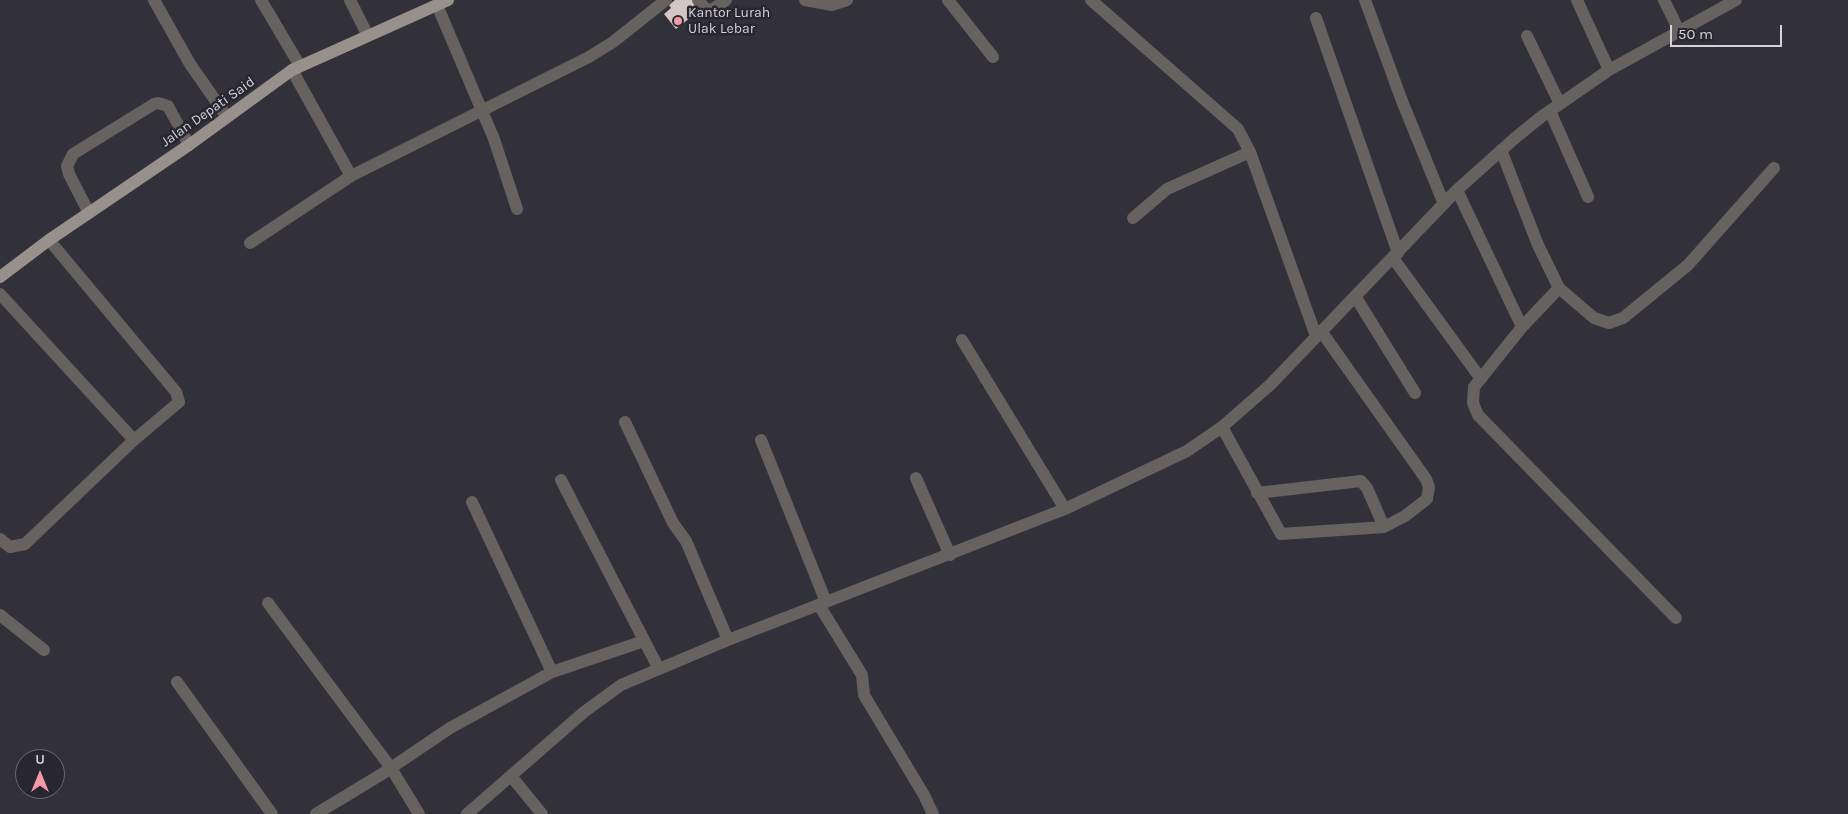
<!DOCTYPE html>
<style>
body{margin:0}
#map{position:relative;width:1848px;height:814px;overflow:hidden;background:#323139;font-family:Karla,sans-serif}
canvas{display:block}
.north{position:absolute;left:15px;top:749px;width:50px;height:50px;box-sizing:border-box;background:#28272f;border:1px solid #6c6b73;border-radius:50%;rotate:0deg;font-size:14px;font-weight:700;line-height:20px;text-align:center;color:#d3d2d8}
.north::after{content:'';display:block;margin:auto;width:18px;height:22px;background:#f39aa8;clip-path:polygon(50% 0,100% 100%,50% 72%,0 100%)}
.scale{position:absolute;left:1670px;top:25px;width:112px;height:22px;box-sizing:border-box;border:2px solid #d3d2d8;border-top:0;padding-left:6px;font-size:15px;line-height:18px;white-space:nowrap;color:#d3d2d8;-webkit-text-stroke:4px #28272f;paint-order:stroke}
</style>
<div id="map">
<canvas width="1848" height="814"></canvas>
<div class="north">U</div>
<div class="scale">50 m</div>
</div>
<script>
const c = document.querySelector('canvas').getContext('2d');
c.lineJoin = 'round';
function fillPath(path, color) {
  c.fillStyle = color;
  c.fill(path, 'evenodd');
}
function poly(rows) {
  const path = new Path2D();
  for (const r of rows) {
    path.moveTo(r[0], r[1]);
    for (let i = 2; i < r.length; i += 2) path.lineTo(r[i], r[i + 1]);
  }
  return path;
}
function trace(path, color, width, dash) {
  c.strokeStyle = color;
  c.lineWidth = width;
  c.lineCap = dash ? 'butt' : 'round';
  c.setLineDash(dash || []);
  c.stroke(path);
}
function write(font, color, halo, rows, align = 'center') {
  c.font = font + ' Karla,sans-serif';
  c.lineWidth = 5;
  c.setLineDash([]);
  c.textBaseline = 'middle';
  c.strokeStyle = halo;
  c.fillStyle = color;
  for (const [text, x, y, turn = 0] of rows) {
    c.save();
    c.translate(x, y);
    c.rotate((+turn || 0) * Math.PI / 180);
    c.textAlign = isNaN(turn) ? turn : align;
    if (halo) c.strokeText(text, 0, 0);
    c.fillText(text, 0, 0);
    c.restore();
  }
}
const building = poly([
 [675,0,695,0,701,9,676,29,664,14,671,8,669,5]
]);
const minor = poly([
 [154,0,190,64,227,117],
 [261,0,300,66],
 [350,0,368,36],
 [698,0,704,7,710,11,726,0],
 [805,0,832,5,847,0],
 [948,0,993,57],
 [1091,0,1238,129,1250,152,1316,336],
 [1365,0,1402,101,1444,204],
 [1577,0,1609,70],
 [1664,0,1679,31],
 [437,5,494,139,517,209],
 [1316,18,1398,253],
 [1527,36,1560,104],
 [292,70,351,176],
 [1550,111,1588,197],
 [1501,150,1538,245,1559,288,1594,318,1609,323,1623,318,1688,265,1774,168],
 [1457,190,1522,327],
 [89,213,69,174,67,166,73,154,154,104,158,103,168,106,189,145],
 [1133,218,1167,189,1250,152],
 [250,243,351,176,589,57,613,42,666,0],
 [1393,258,1481,379],
 [1559,288,1522,327,1474,387,1473,403,1478,415,1676,618],
 [0,294,134,440],
 [1355,296,1415,393],
 [962,340,1065,509],
 [625,422,673,523,686,541,728,640],
 [1222,427,1281,534,1384,527,1405,516,1427,499,1429,487,1426,479,1321,331],
 [761,440,826,602],
 [916,478,950,555],
 [561,480,659,669],
 [1257,493,1361,481,1367,488,1384,527],
 [472,502,552,672],
 [0,539,10,547,25,544,134,440,179,402,176,392,49,240],
 [268,603,391,768,419,814],
 [819,605,862,675,864,695,924,795,933,814],
 [0,615,44,650],
 [177,682,272,814],
 [511,776,542,814],
 [316,814,382,774,450,728,552,672,644,641],
 [467,814,584,712,621,685,728,640,1065,509,1187,451,1222,427,1270,385,1457,190,1515,138,1541,117,1609,70,1736,0]
]);
const major = poly([
 [0,277,49,240,189,145,292,70,448,0]
]);
const markers = [
 [678,21,5,"#f39aa8"]
];
const poiNames = [
 ["Kantor Lurah",688,13],
 ["Ulak Lebar",688,29]
];
const streetNames = [
 ["Jalan Depati Said",208,112,-35]
];
fillPath(building, '#d3c6c5');
trace(minor, '#66625f', 12);
trace(major, '#98918b', 12);
for (const [x, y, r, color] of markers) {
  const dot = new Path2D();
  dot.arc(x, y, r, 0, 2 * Math.PI);
  c.fillStyle = color;
  c.fill(dot);
  trace(dot, '#28272f', 2);
}
write('14px', '#d3d2d8', '#28272f', poiNames, 'left');
write('14px', '#d3d2d8', '#28272f', streetNames);
</script>
